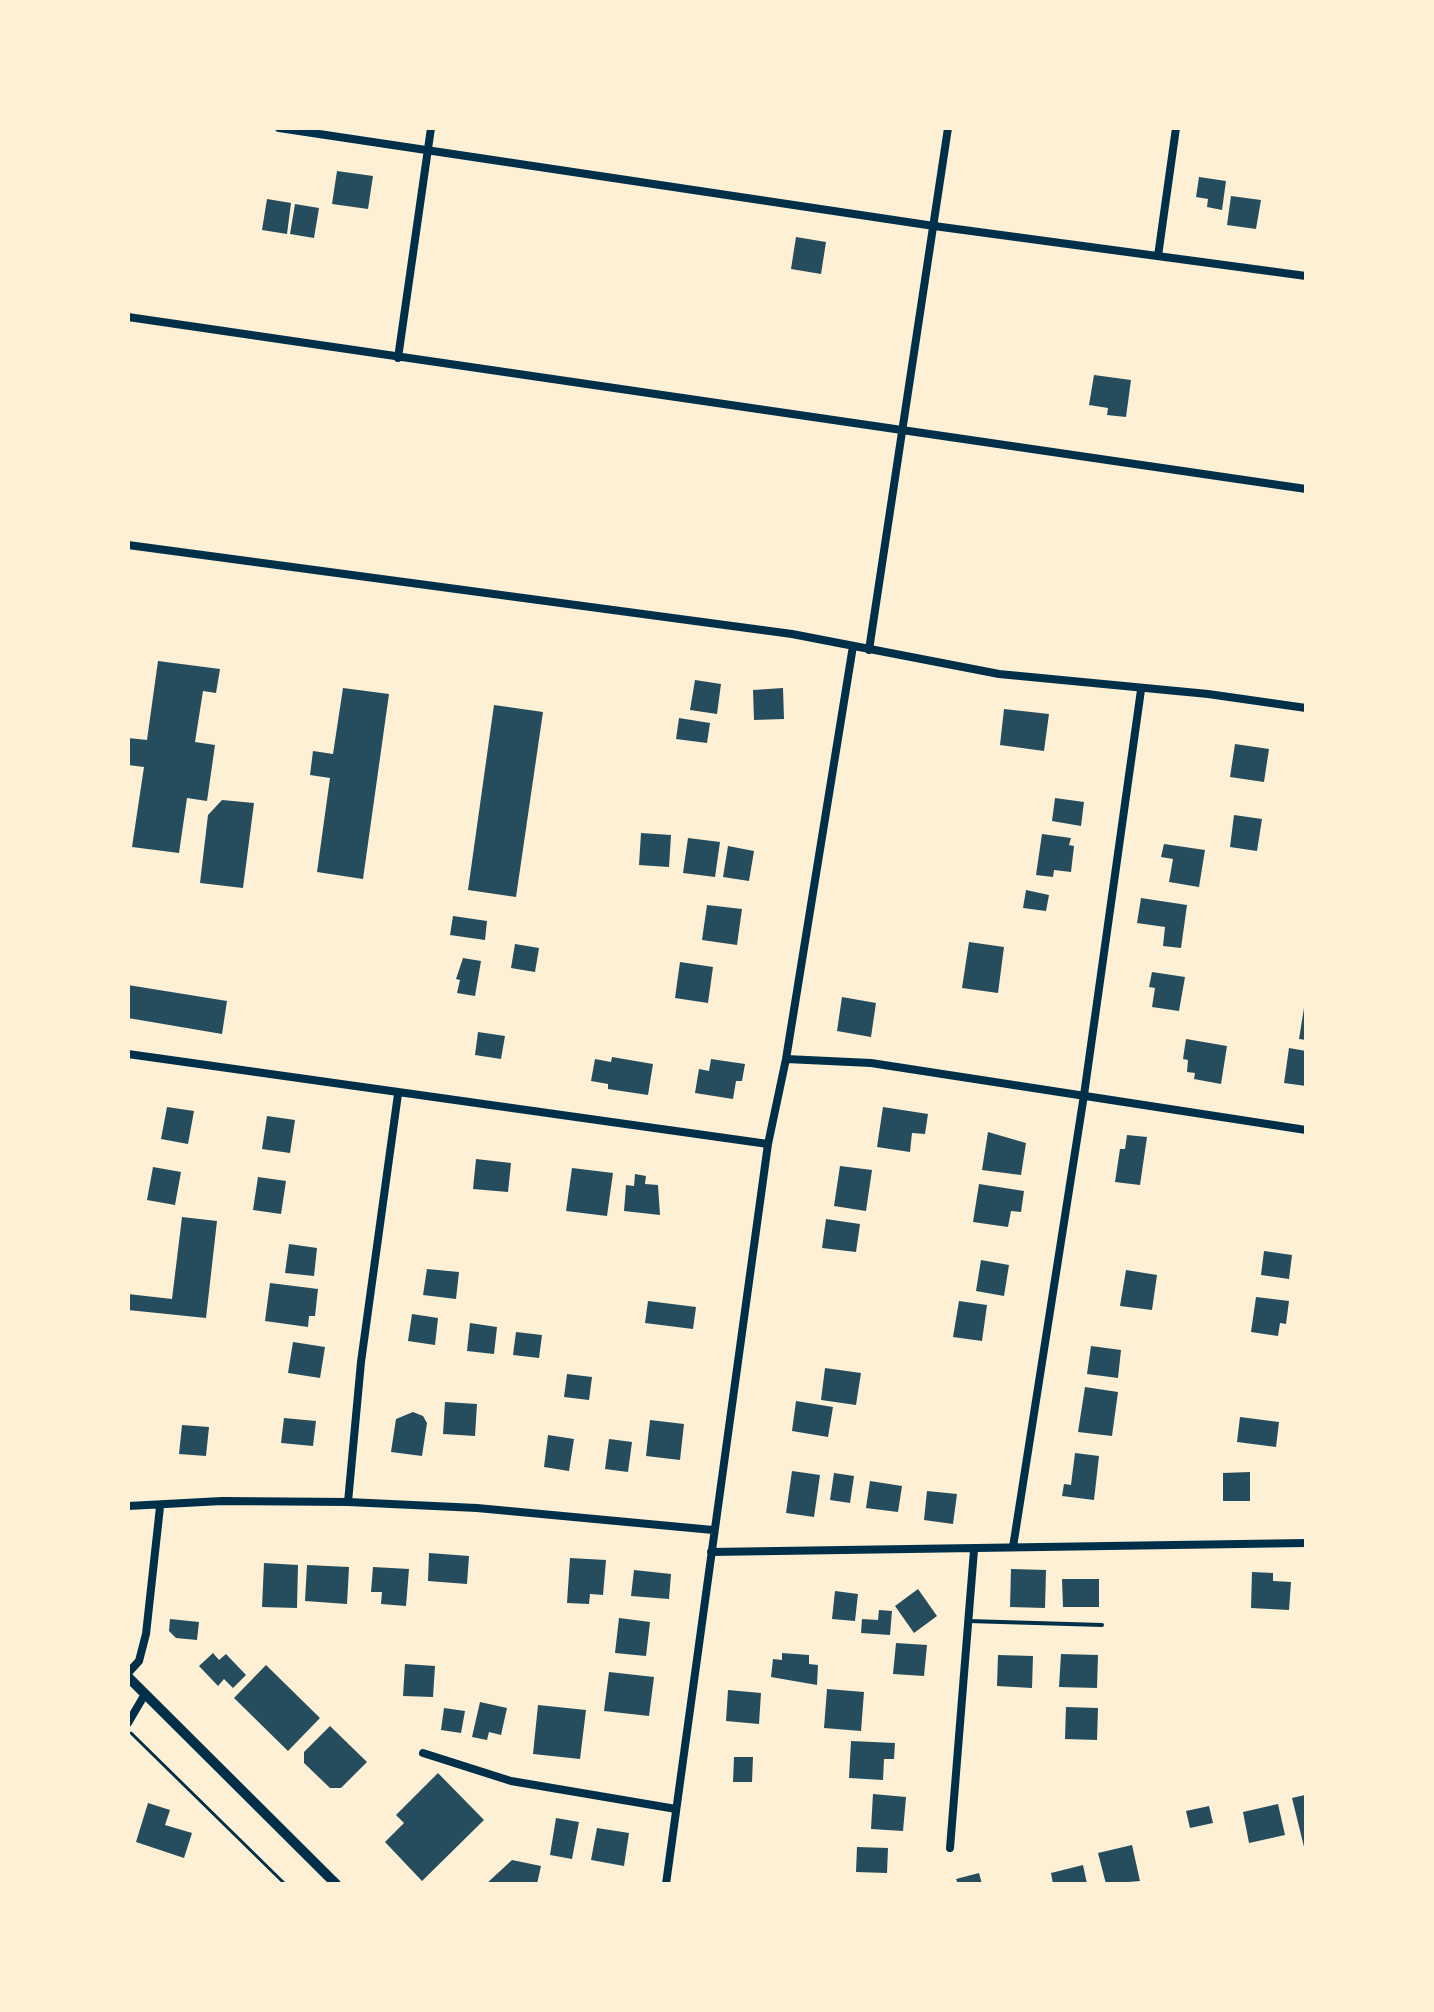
<!DOCTYPE html>
<style>
body{margin:0}
#map{position:relative;width:1434px;height:2012px;overflow:hidden;background:#fdf0d5;font-family:"Fira Sans",sans-serif}
canvas{display:block}
.frame{position:absolute;inset:0;border:130px solid #fdf0d5;pointer-events:none}
</style>
<div id="map">
<canvas width="1434" height="2012"></canvas>
<div class="frame"></div>
</div>
<script>
const c = document.querySelector('canvas').getContext('2d');
c.lineJoin = 'round';
function fillPath(path, color) {
  c.fillStyle = color;
  c.fill(path, 'evenodd');
}
function poly(rows) {
  const path = new Path2D();
  for (const r of rows) {
    path.moveTo(r[0], r[1]);
    for (let i = 2; i < r.length; i += 2) path.lineTo(r[i], r[i + 1]);
  }
  return path;
}
function trace(path, color, width, dash) {
  c.strokeStyle = color;
  c.lineWidth = width;
  c.lineCap = dash ? 'butt' : 'round';
  c.setLineDash(dash || []);
  c.stroke(path);
}
const building = poly([
 [337,171,373,176,368,209,332,204],
 [1199,177,1226,181,1222,210,1207,207,1208,199,1196,197],
 [1231,196,1261,200,1256,229,1227,225],
 [267,199,291,203,287,234,262,230],
 [295,204,319,208,314,238,290,234],
 [796,237,826,242,821,274,791,269],
 [1094,375,1131,380,1126,417,1107,415,1108,408,1089,405],
 [158,661,220,669,216,693,203,691,195,742,215,745,207,801,187,798,179,853,132,847,144,767,128,765,128,738,147,740],
 [695,680,721,684,717,714,690,710],
 [343,688,389,694,363,879,317,872,330,778,310,775,313,751,333,754],
 [783,688,784,719,754,720,753,690],
 [494,705,543,712,516,897,468,890],
 [1004,709,1049,714,1044,751,1000,745],
 [679,718,710,723,707,743,676,739],
 [1235,744,1269,749,1264,782,1230,777],
 [1055,798,1084,802,1081,826,1052,821],
 [222,800,254,803,243,888,200,883,208,815],
 [1234,815,1262,819,1257,851,1230,847],
 [641,833,671,835,669,867,639,865],
 [1042,834,1071,838,1069,845,1074,846,1071,872,1054,870,1053,877,1036,875],
 [688,838,720,842,715,877,683,873],
 [1164,844,1205,850,1199,887,1169,882,1173,859,1161,857],
 [728,846,754,851,749,881,723,877],
 [1026,890,1049,895,1046,911,1023,908],
 [1141,898,1187,905,1181,948,1163,946,1165,927,1137,923],
 [707,905,742,909,737,945,702,940],
 [453,916,487,921,485,940,450,935],
 [969,942,1004,947,998,993,962,988],
 [515,944,539,948,535,972,511,968],
 [463,958,481,961,475,996,457,993,460,980,456,979],
 [680,962,713,967,708,1003,675,998],
 [1152,972,1185,977,1179,1011,1152,1007,1155,988,1149,987],
 [128,985,227,1001,222,1034,128,1018],
 [842,997,876,1003,871,1037,837,1031],
 [1304,1008,1306,1008,1306,1040,1299,1039],
 [478,1032,505,1036,501,1059,475,1055],
 [1186,1039,1227,1046,1221,1084,1194,1079,1195,1073,1187,1072,1188,1060,1183,1059],
 [1289,1048,1306,1051,1306,1086,1284,1083],
 [612,1057,653,1064,648,1095,608,1089,608,1084,591,1081,595,1059,611,1062],
 [711,1059,745,1064,742,1081,736,1081,733,1099,695,1093,699,1069,709,1071],
 [167,1107,194,1111,188,1144,161,1139],
 [883,1107,928,1114,925,1134,912,1133,910,1152,877,1147],
 [267,1116,295,1120,290,1153,262,1149],
 [988,1132,1026,1143,1021,1175,982,1170],
 [1127,1135,1147,1137,1140,1185,1115,1182,1120,1149,1125,1149],
 [476,1159,511,1163,508,1192,473,1189],
 [840,1166,872,1170,866,1211,834,1206],
 [153,1167,181,1172,175,1205,147,1200],
 [572,1168,613,1173,607,1216,566,1211],
 [635,1174,646,1176,645,1184,658,1185,660,1215,624,1211,626,1185,634,1186],
 [258,1177,286,1181,281,1214,253,1210],
 [979,1184,1024,1191,1021,1212,1011,1211,1008,1227,973,1222],
 [182,1217,217,1221,206,1318,128,1310,128,1294,172,1299],
 [826,1219,860,1224,856,1252,822,1248],
 [289,1244,317,1248,314,1276,285,1273],
 [1264,1251,1292,1255,1289,1279,1261,1275],
 [981,1260,1009,1265,1004,1296,976,1291],
 [427,1269,459,1272,456,1299,423,1295],
 [1126,1270,1157,1275,1152,1310,1120,1306],
 [270,1283,318,1289,315,1316,309,1316,308,1327,265,1321],
 [1256,1297,1289,1301,1286,1324,1280,1323,1278,1336,1251,1332],
 [648,1301,696,1307,693,1329,645,1323],
 [959,1301,987,1305,982,1341,953,1337],
 [412,1314,438,1318,435,1345,408,1341],
 [470,1323,497,1327,494,1354,467,1351],
 [516,1332,542,1335,539,1358,513,1355],
 [293,1342,325,1347,320,1378,288,1373],
 [1091,1346,1121,1350,1118,1378,1087,1374],
 [825,1368,861,1373,856,1405,821,1400],
 [567,1374,592,1377,589,1400,564,1397],
 [1085,1387,1118,1392,1112,1436,1078,1432],
 [796,1401,833,1407,828,1437,792,1431],
 [445,1402,477,1404,475,1436,443,1434],
 [413,1412,423,1416,427,1423,422,1456,391,1452,396,1419],
 [1240,1417,1279,1422,1276,1447,1237,1442],
 [284,1418,316,1421,313,1446,281,1443],
 [650,1420,684,1424,680,1460,646,1456],
 [182,1425,209,1427,206,1456,179,1454],
 [548,1435,574,1439,569,1471,544,1467],
 [609,1439,632,1442,628,1472,605,1469],
 [1075,1453,1099,1456,1094,1500,1062,1496,1064,1484,1071,1485],
 [792,1471,820,1475,814,1517,786,1513],
 [1250,1472,1250,1501,1223,1501,1223,1473],
 [834,1473,854,1476,850,1503,830,1500],
 [870,1481,902,1486,898,1512,866,1508],
 [927,1491,957,1494,953,1524,924,1520],
 [429,1553,469,1556,467,1584,428,1581],
 [570,1558,606,1560,603,1595,590,1594,589,1604,567,1603],
 [264,1563,298,1565,297,1608,262,1607],
 [307,1565,349,1567,347,1604,305,1601],
 [373,1567,409,1569,406,1606,381,1604,382,1592,371,1592],
 [1011,1569,1046,1570,1045,1608,1010,1607],
 [634,1570,671,1574,669,1599,631,1596],
 [1252,1572,1273,1573,1273,1581,1291,1582,1289,1610,1251,1608],
 [1062,1579,1099,1579,1099,1607,1063,1607],
 [918,1589,937,1616,914,1633,895,1606],
 [835,1591,858,1594,855,1621,832,1619],
 [879,1610,892,1611,890,1635,861,1633,862,1619,878,1620],
 [619,1618,650,1622,646,1656,615,1653],
 [170,1619,199,1622,197,1640,176,1638,169,1631],
 [896,1643,927,1645,924,1676,893,1674],
 [213,1653,219,1660,226,1654,246,1675,233,1688,224,1679,218,1686,199,1666],
 [782,1653,809,1655,809,1664,818,1665,817,1685,771,1677,773,1659,782,1660],
 [1061,1654,1098,1655,1097,1688,1059,1687],
 [998,1655,1033,1656,1032,1688,997,1686],
 [405,1664,435,1666,433,1697,403,1696],
 [266,1665,320,1718,288,1751,234,1698],
 [609,1672,654,1677,649,1716,604,1711],
 [827,1689,864,1692,861,1731,824,1728],
 [728,1690,761,1693,759,1724,726,1721],
 [480,1702,507,1708,501,1735,489,1732,487,1740,472,1737],
 [538,1705,586,1710,580,1759,533,1754],
 [1066,1707,1098,1708,1097,1740,1065,1739],
 [444,1708,465,1711,461,1733,441,1730],
 [330,1726,367,1762,341,1788,330,1788,304,1763,304,1752],
 [851,1741,895,1743,894,1759,884,1759,883,1780,849,1778],
 [734,1757,753,1757,752,1782,733,1782],
 [438,1773,484,1820,422,1881,385,1842,404,1823,396,1815],
 [873,1794,906,1797,903,1831,871,1829],
 [1305,1795,1306,1800,1305,1851,1292,1798],
 [148,1803,170,1810,165,1825,192,1833,184,1858,136,1842],
 [1278,1804,1285,1835,1249,1843,1243,1812],
 [1209,1806,1213,1823,1190,1828,1186,1811],
 [556,1818,579,1822,572,1859,550,1855],
 [597,1828,629,1833,624,1866,591,1860],
 [1132,1845,1140,1881,1106,1884,1098,1853],
 [857,1847,888,1848,887,1873,856,1872],
 [512,1860,541,1866,537,1884,486,1884],
 [1083,1865,1087,1884,1053,1884,1051,1873],
 [979,1873,982,1884,958,1884,956,1879]
]);
const path = poly([
 [131,1733,285,1884]
]);
const service = poly([
 [968,1621,1102,1625]
]);
const minor = poly([
 [279,128,934,226,1306,276],
 [1158,256,1176,128],
 [128,317,1306,489],
 [398,358,431,128],
 [128,545,792,634,999,674,1208,694,1306,708],
 [869,650,948,128],
 [128,1054,768,1144],
 [786,1059,871,1063,1306,1130],
 [348,1502,361,1362,398,1094],
 [128,1506,222,1501,348,1502,477,1508,713,1530],
 [1013,1547,1084,1095,1141,690],
 [711,1552,1306,1543],
 [128,1673,139,1661,146,1634,160,1507],
 [128,1723,145,1694],
 [423,1753,511,1781,676,1809],
 [950,1848,974,1550],
 [666,1884,768,1144,786,1059,853,646]
]);
const tertiary = poly([
 [128,1677,336,1884]
]);
fillPath(building, '#264d5e');
trace(path, '#003049', 3);
trace(service, '#003049', 4);
trace(minor, '#003049', 8);
trace(tertiary, '#003049', 10);
</script>
